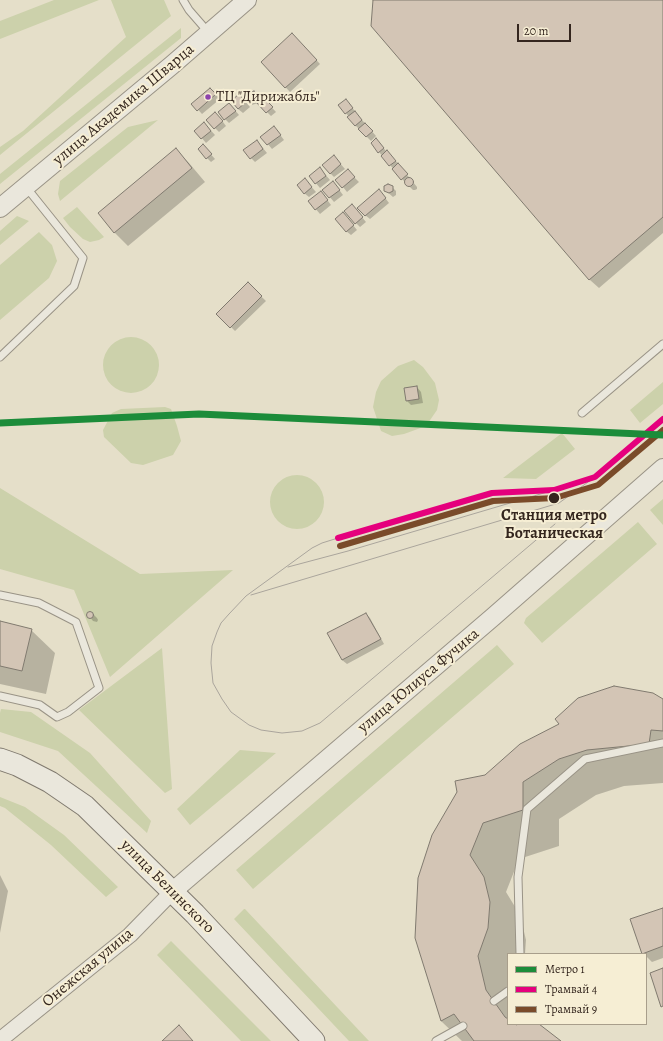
<!DOCTYPE html>
<meta charset="utf-8">
<style>
body{margin:0}
#map{position:relative;width:663px;height:1041px;overflow:hidden;background:#e5dfc9;font-family:Alegreya,serif}
canvas{display:block}
.legend{position:absolute;left:507px;top:953px;width:140px;height:72px;box-sizing:border-box;background:#f6eed4;border:1px solid #a89e8b;margin:0;padding:5px 7px;list-style:none;font-size:12px;color:#34261e}
.legend li{display:flex;align-items:center;gap:8px;height:20px}
.legend b{width:20px;border:1px solid #a89e8b}
.scale{position:absolute;left:517px;top:24px;width:54px;height:18px;box-sizing:border-box;border:2px solid #34261e;border-top:0;padding-left:5px;font-size:12px;line-height:14px;white-space:nowrap;color:#34261e;-webkit-text-stroke:3px #f6eed4;paint-order:stroke}
</style>
<div id="map">
<canvas width="663" height="1041"></canvas>
<ul class="legend">
<li><b style="height:5px;background:#1c8c3a"></b>Метро 1</li>
<li><b style="height:5px;background:#e5007d"></b>Трамвай 4</li>
<li><b style="height:5px;background:#7a4b2a"></b>Трамвай 9</li>
</ul>
<div class="scale">20 m</div>
</div>
<script>
const c = document.querySelector('canvas').getContext('2d');
c.lineJoin = 'round';
function fillPath(path, color) {
  c.fillStyle = color;
  c.fill(path, 'evenodd');
}
function poly(rows) {
  const path = new Path2D();
  for (const r of rows) {
    if (r.length === 3) {
      path.moveTo(r[0] + r[2], r[1]);
      path.arc(r[0], r[1], r[2], 0, 2 * Math.PI);
      continue;
    }
    path.moveTo(r[0], r[1]);
    for (let i = 2; i < r.length; i += 2) path.lineTo(r[i], r[i + 1]);
  }
  return path;
}
function trace(path, color, width, dash) {
  c.strokeStyle = color;
  c.lineWidth = width;
  c.lineCap = dash ? 'butt' : 'round';
  c.setLineDash(dash || []);
  c.stroke(path);
}
function write(font, color, halo, rows, align = 'center') {
  c.font = font + ' Alegreya,serif';
  c.lineWidth = 4;
  c.setLineDash([]);
  c.textBaseline = 'middle';
  c.strokeStyle = halo;
  c.fillStyle = color;
  for (const [text, x, y, turn = 0] of rows) {
    c.save();
    c.translate(x, y);
    c.rotate((+turn || 0) * Math.PI / 180);
    c.textAlign = isNaN(turn) ? turn : align;
    if (halo) c.strokeText(text, 0, 0);
    c.fillText(text, 0, 0);
    c.restore();
  }
}
const green = poly([
 [54,0,99,0,0,39,0,21],
 [111,0,164,0,171,16,0,155,0,147,23,131,126,37],
 [181,28,181,38,0,184,0,174],
 [158,120,60,201,58,194,60,181,128,127],
 [77,207,104,237,99,240,90,242,83,239,70,227,63,218],
 [17,216,29,221,0,245,0,231],
 [39,232,52,245,57,261,49,278,0,320,0,265],
 [131,365,28],
 [414,360,423,367,435,383,439,400,437,410,426,426,404,434,392,436,381,431,373,407,376,392,381,381,398,366],
 [663,382,663,404,640,423,630,410],
 [165,407,171,409,177,426,181,441,173,455,143,465,131,463,104,437,103,430,112,413,121,409],
 [562,433,575,449,536,479,503,478],
 [297,502,27],
 [0,488,140,574,233,570,110,677,74,590,0,569],
 [663,499,663,525,650,510],
 [638,522,657,544,542,643,524,623,526,618],
 [497,645,514,664,253,889,236,870],
 [162,648,172,789,165,793,79,710],
 [1,709,31,712,90,753,151,821,147,833,58,751,0,732,0,713],
 [240,750,276,753,190,825,177,809],
 [0,797,25,807,64,835,118,887,106,897,51,845,5,808,0,806],
 [244,909,245,909,369,1041,349,1041,234,919],
 [171,941,271,1041,241,1041,157,955]
]);
const shadow = poly([
 [374,0,663,0,663,233,599,288,590,280,372,26],
 [296,38,320,64,290,92,262,62],
 [253,92,258,96,259,100,262,97,276,112,271,116,258,103,252,105,248,101],
 [215,93,220,99,202,114,193,104],
 [243,99,250,107,243,113,238,109],
 [350,104,356,113,376,136,371,141,355,125,346,113],
 [233,108,239,115,229,123,225,119],
 [220,118,226,126,219,132,215,128],
 [204,123,215,135,206,143,196,131],
 [278,132,284,140,272,149,262,137],
 [257,141,267,153,255,162,251,158],
 [380,144,387,152,387,151,391,155,417,187,417,189,415,190,413,190,402,179,379,152],
 [176,150,189,163,205,182,128,246,114,232],
 [207,150,215,159,211,162,207,158],
 [338,161,345,169,334,177,330,173],
 [324,173,330,180,320,188,310,176],
 [352,175,359,182,347,192,343,187],
 [309,184,316,192,309,197,304,193],
 [337,187,343,195,334,202,324,190],
 [392,187,396,191,396,195,393,197,385,190],
 [383,195,389,203,370,219,365,215],
 [325,197,331,205,320,214,309,201],
 [356,210,366,222,360,227,356,223],
 [347,218,357,230,351,235,346,231],
 [248,284,266,301,235,331,218,314],
 [417,387,421,392,423,403,411,405,407,401],
 [89,613,92,613,97,618,98,620,97,622,93,621,89,616],
 [366,614,370,618,384,644,347,664,342,660],
 [0,622,31,630,55,653,46,694,0,684],
 [663,700,663,783,624,786,596,795,559,819,559,846,519,859,506,892,520,915,526,940,525,954,508,954,508,1024,538,1024,559,1041,462,1041,441,1021,416,938,485,776],
 [0,875,8,891,0,933],
 [663,910,663,958,652,962,646,956,646,954,643,953]
]);
const building = poly([
 [373,0,663,0,663,217,589,280,371,26,373,0],
 [292,33,317,60,285,88,261,62,292,33],
 [210,88,216,94,197,111,191,104,210,88],
 [254,91,256,98,247,101,245,94,254,91],
 [239,94,246,102,238,109,231,101,239,94],
 [262,96,273,107,266,113,256,102,262,96],
 [346,99,353,108,345,114,338,105,346,99],
 [229,103,236,111,224,120,218,112,229,103],
 [355,111,362,120,355,126,347,117,355,111],
 [215,112,223,121,214,129,206,120,215,112],
 [204,122,211,131,201,139,194,131,204,122],
 [365,123,373,131,366,137,358,129,365,123],
 [274,126,281,135,267,145,260,137,274,126],
 [376,138,384,148,378,153,371,143,376,138],
 [257,140,263,149,250,159,243,150,257,140],
 [203,144,212,154,206,159,198,149,203,144],
 [176,148,192,168,114,233,98,213,176,148],
 [387,150,396,161,389,166,381,156,387,150],
 [334,155,341,164,330,174,322,165,334,155],
 [398,163,408,174,401,180,392,169,398,163],
 [320,167,326,176,315,184,309,176,320,167],
 [348,169,355,177,342,188,335,180,348,169],
 [409,182,4.5],
 [305,178,312,187,304,194,297,185,305,178],
 [333,181,340,190,329,198,322,190,333,181],
 [388,184,393,186,393,191,389,193,384,191,384,186,388,184],
 [379,189,386,198,365,216,357,208,379,189],
 [321,191,328,200,315,210,308,201,321,191],
 [352,204,363,217,355,224,344,211,352,204],
 [343,212,354,225,346,232,335,219,343,212],
 [248,282,262,296,230,328,216,314,248,282],
 [417,386,419,399,406,401,404,388,417,386],
 [90,615,3.5],
 [366,613,381,639,342,660,327,633,366,613],
 [0,621,32,629,22,671,0,666,0,621],
 [614,686,653,693,663,699,663,731,651,730,649,744,587,750,559,759,523,782,523,810,483,823,470,855,484,877,490,902,488,928,478,956,486,990,505,1017,508,1019,508,1024,515,1024,516,1025,518,1024,539,1024,561,1041,474,1041,454,1014,441,1021,415,938,418,878,432,835,457,792,455,781,485,775,520,744,559,724,555,719,578,698,614,686],
 [663,908,663,946,642,954,630,919,663,908],
 [663,968,663,1006,661,1007,650,973,663,968],
 [179,1025,193,1041,162,1041,179,1025]
]);
const service = poly([
 [183,0,189,10,209,33],
 [0,357,74,286,83,258,26,187],
 [582,413,663,344],
 [0,595,39,603,76,622,99,688,68,712,57,717,40,705,0,696],
 [520,954,518,877,527,809,585,759,663,743],
 [494,1001,508,991],
 [436,1041,463,1026]
]);
const minor = poly([
 [0,1040,130,935,173,891]
]);
const tertiary = poly([
 [0,208,172,65,247,0],
 [173,891,493,617,663,468]
]);
const secondary = poly([
 [0,759,17,765,50,782,85,806,195,914,314,1041]
]);
const tram = poly([
 [338,538,322,543,312,548,246,596,229,614,221,623,217,632,212,646,211,663,213,683,222,699,231,712,249,725,261,730,282,733,302,731,320,723,555,524],
 [288,567,348,551,554,490],
 [251,595,559,503,595,477]
]);
const tram1 = poly([
 [338,538,492,493,554,490,595,477,663,419]
]);
const tram2 = poly([
 [340,546,493,501,555,498,598,485,663,430]
]);
const metro1 = poly([
 [0,423,199,414,663,435]
]);
const markers = [
 [208,97,3.5,"#8e44ad"],
 [554,498,6,"#34261e"]
];
const busNames = [
 ["ТЦ \"Дирижабль\"",216,97]
];
const streetNames = [
 ["улица Академика Шварца",124,105,-40],
 ["улица Юлиуса Фучика",419,681,-40],
 ["улица Белинского",167,887,45],
 ["Онежская улица",88,968,-40]
];
const stopNames = [
 ["Станция метро",554,516],
 ["Ботаническая",554,534]
];
fillPath(green, '#ccd1ab');
fillPath(shadow, '#0003');
fillPath(building, '#d3c5b5');
trace(building, '#807a6f', 1);
trace(service, '#999386', 9);
trace(minor, '#999386', 17);
trace(tertiary, '#999386', 20);
trace(secondary, '#807a6f', 23);
trace(service, '#eae7dc', 7);
trace(minor, '#eae7dc', 15);
trace(tertiary, '#eae7dc', 18);
trace(secondary, '#eae7dc', 21);
trace(tram, '#aaa59c', 1);
trace(tram1, '#e5007d', 6);
trace(tram2, '#7a4b2a', 6);
trace(metro1, '#1c8c3a', 7);
for (const [x, y, r, color] of markers) {
  const dot = new Path2D();
  dot.arc(x, y, r, 0, 2 * Math.PI);
  c.fillStyle = color;
  c.fill(dot);
  trace(dot, '#f6eed4', 1.5);
}
write('15px', '#34261e', '#f6eed4', busNames, 'left');
write('16px', '#34261e', '#f6eed4', streetNames);
write('bold 16px', '#34261e', '#f6eed4', stopNames);
</script>
